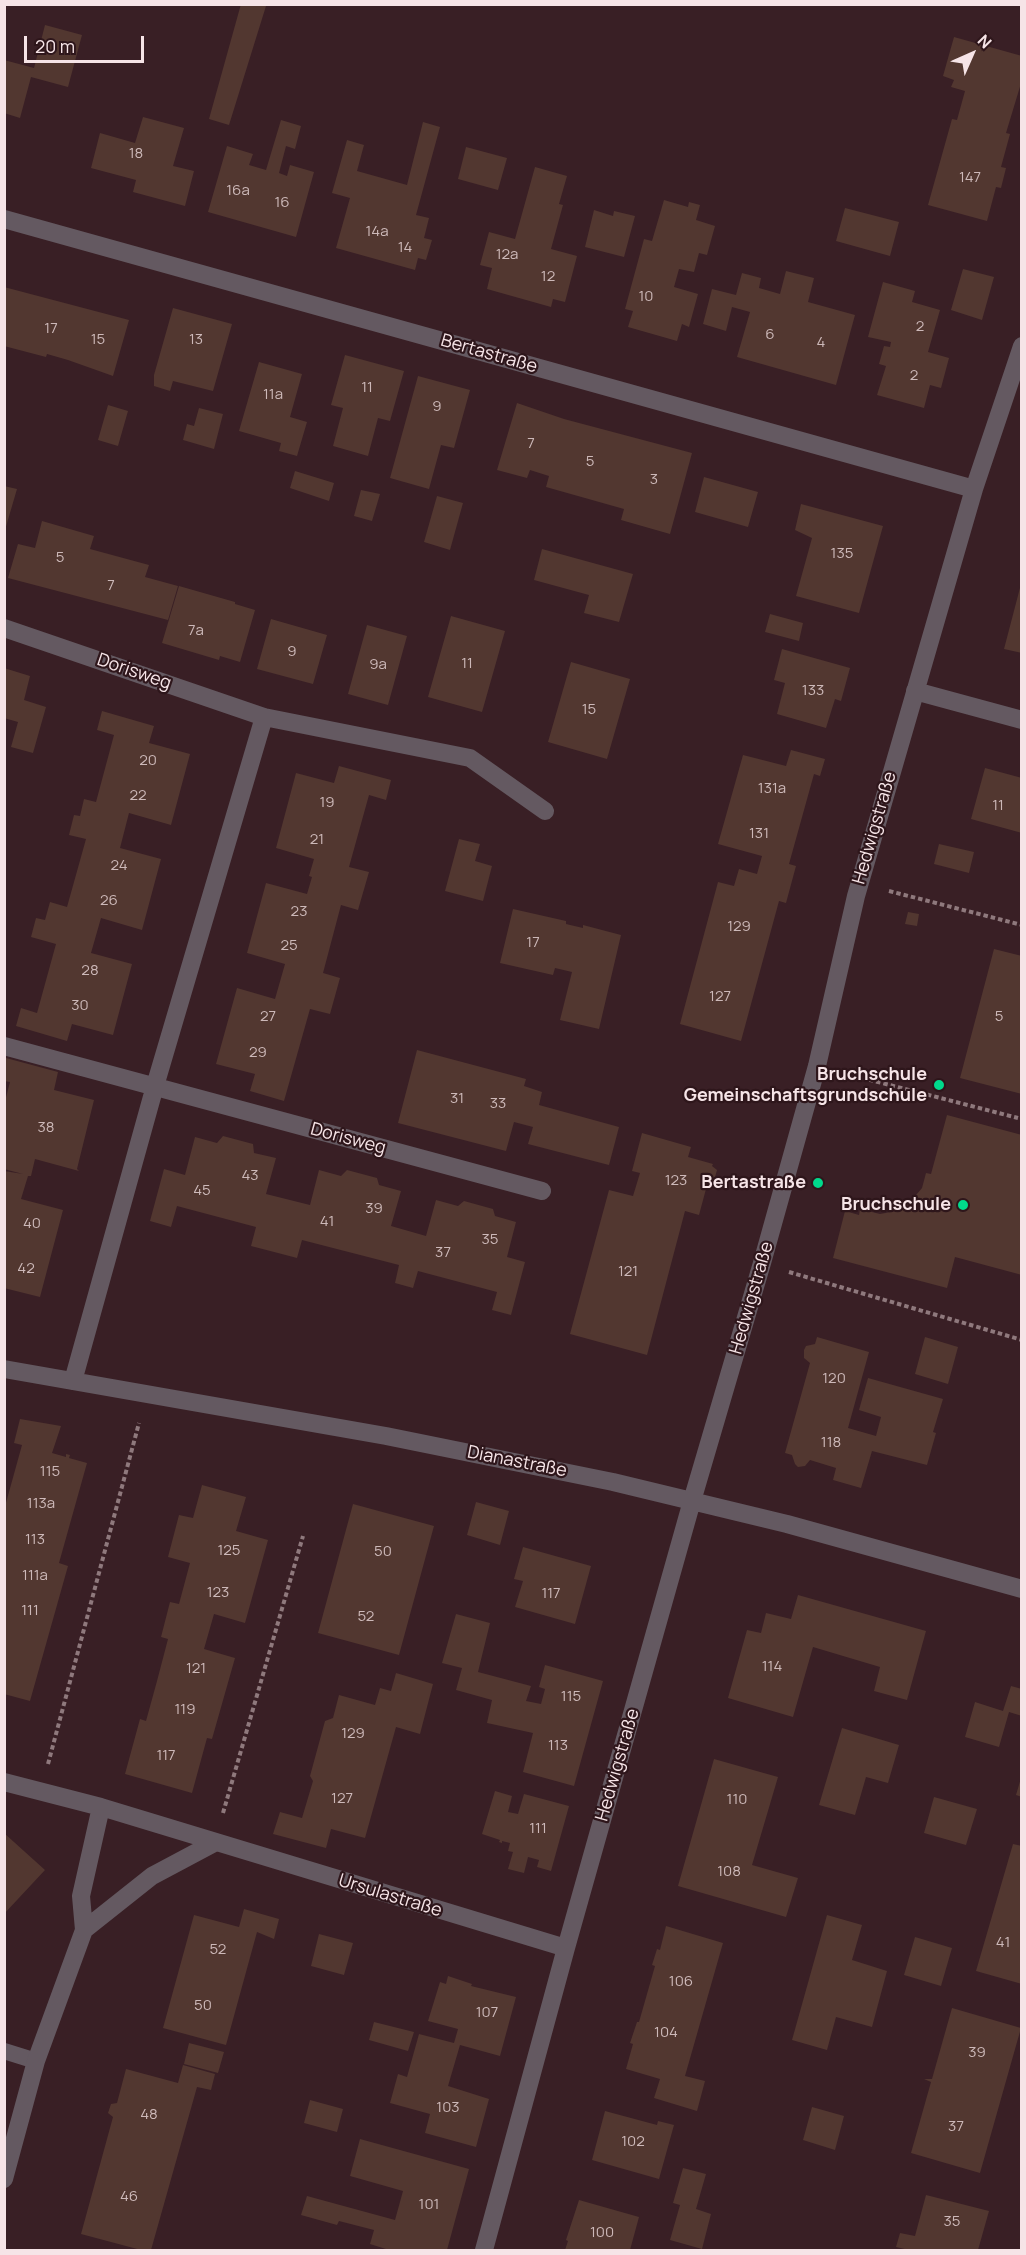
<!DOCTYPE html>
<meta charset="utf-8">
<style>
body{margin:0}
#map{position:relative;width:1026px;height:2255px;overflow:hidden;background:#391f25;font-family:Manrope,sans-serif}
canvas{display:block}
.frame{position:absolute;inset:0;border:6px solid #f6e4e7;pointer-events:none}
.north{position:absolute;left:942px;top:24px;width:60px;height:60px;-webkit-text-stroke:4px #2e161b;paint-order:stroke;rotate:45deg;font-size:16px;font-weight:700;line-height:24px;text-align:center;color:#f6e4e7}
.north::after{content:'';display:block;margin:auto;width:21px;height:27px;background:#f6e4e7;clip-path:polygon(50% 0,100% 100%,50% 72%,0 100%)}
.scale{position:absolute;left:24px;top:36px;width:120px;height:27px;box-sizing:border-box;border:3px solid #f6e4e7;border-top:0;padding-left:8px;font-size:18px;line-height:21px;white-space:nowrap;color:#f6e4e7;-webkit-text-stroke:4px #2e161b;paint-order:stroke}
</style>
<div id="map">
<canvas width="1026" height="2255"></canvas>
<div class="frame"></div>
<div class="north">N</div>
<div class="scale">20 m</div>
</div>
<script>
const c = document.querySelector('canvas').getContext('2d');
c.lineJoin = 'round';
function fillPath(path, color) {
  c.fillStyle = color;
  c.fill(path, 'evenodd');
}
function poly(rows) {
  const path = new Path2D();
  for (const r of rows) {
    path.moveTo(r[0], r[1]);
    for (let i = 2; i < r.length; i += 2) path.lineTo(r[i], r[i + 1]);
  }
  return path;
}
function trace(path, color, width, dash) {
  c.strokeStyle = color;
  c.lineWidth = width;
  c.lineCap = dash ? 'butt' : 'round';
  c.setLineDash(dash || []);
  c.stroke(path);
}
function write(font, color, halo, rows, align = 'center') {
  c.font = font + ' Manrope,sans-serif';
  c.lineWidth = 4.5;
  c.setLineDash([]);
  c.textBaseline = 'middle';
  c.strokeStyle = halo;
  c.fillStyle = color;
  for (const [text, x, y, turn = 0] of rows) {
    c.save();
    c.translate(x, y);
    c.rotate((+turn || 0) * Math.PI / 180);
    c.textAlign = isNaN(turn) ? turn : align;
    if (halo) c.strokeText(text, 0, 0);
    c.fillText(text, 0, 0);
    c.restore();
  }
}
const building = poly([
 [241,4,266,6,229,125,209,119],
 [45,25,82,35,68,87,31,77,20,118,4,113,4,60,34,68],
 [954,37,1022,56,1022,80,1006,133,1010,134,1001,167,1006,168,1001,188,996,187,987,221,928,205,952,119,957,120,965,91,951,87,954,80,943,76],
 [143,117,184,128,173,166,194,171,185,206,133,192,136,180,91,168,100,133,135,143],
 [281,120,301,126,295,149,286,146,279,173,287,176,290,165,314,172,296,237,208,212,227,146,253,154,249,165,266,170],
 [423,122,440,127,416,215,429,218,424,238,432,240,426,260,418,258,415,270,336,248,350,198,332,193,347,140,364,145,357,171,407,185],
 [466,147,507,158,498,190,458,179],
 [535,167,567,176,559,204,563,205,551,249,577,256,565,302,553,299,551,307,487,289,492,268,480,265,489,232,515,239],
 [664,200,688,207,689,202,700,205,696,220,715,226,707,255,699,253,694,272,679,269,674,287,698,294,689,327,682,324,677,341,628,327,633,311,625,309,644,239,652,241],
 [845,208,899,222,890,256,836,241],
 [594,210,613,216,614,211,635,216,624,257,585,247],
 [963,269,994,277,982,320,951,310],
 [786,271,814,278,808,302,855,315,836,385,737,357,750,312,732,307,726,331,703,324,712,289,736,295,742,273,761,278,759,288,780,294],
 [883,282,915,291,912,302,940,310,928,352,949,358,941,388,930,385,924,408,877,395,886,366,879,364,884,346,890,347,891,342,868,337],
 [4,287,129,320,113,376,68,360,47,354,46,357,4,346],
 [173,308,232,324,213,391,173,381,170,391,154,386,154,375],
 [345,355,404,371,390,421,378,418,368,456,333,446,343,408,331,405],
 [259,362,302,374,290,417,307,422,297,456,279,451,281,443,239,431],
 [418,376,470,390,454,448,441,445,429,489,390,478],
 [517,403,564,419,692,453,670,534,621,520,624,509,546,487,549,476,530,470,527,478,497,470],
 [108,405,128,411,118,446,98,440],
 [199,408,223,414,214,449,183,440,187,424,194,426],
 [295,471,334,483,329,501,290,488],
 [704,477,758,492,748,527,695,512],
 [4,486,17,489,5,530,4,530],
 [361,490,380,494,372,521,354,516],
 [437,496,463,503,450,550,424,542],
 [801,504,883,526,859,613,796,596,812,538,795,530],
 [42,521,94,536,90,549,149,565,145,577,178,586,168,620,8,578,18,544,35,548],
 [542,549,633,574,619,622,584,613,589,595,534,580],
 [1021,584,1022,584,1022,653,1004,649],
 [179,586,235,602,235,604,255,610,240,662,220,656,219,660,162,643],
 [770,614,803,623,799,641,765,632],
 [451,616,505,631,482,712,428,697],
 [271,619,327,635,313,684,257,669],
 [367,625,407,636,388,705,348,694],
 [782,649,850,668,841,701,835,699,826,728,777,714,785,683,774,680],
 [571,662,630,679,607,759,548,742],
 [4,668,30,676,24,700,46,707,33,753,11,747,18,722,4,718],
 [102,711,154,726,149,743,190,754,171,825,129,813,120,848,161,859,142,930,101,918,91,953,132,964,113,1035,72,1024,67,1041,16,1026,21,1008,37,1013,56,944,31,937,36,918,45,920,50,902,67,907,86,839,69,835,74,815,80,816,84,799,96,802,114,735,97,730],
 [791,750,825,759,820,776,814,774,789,864,796,866,786,903,779,901,741,1041,680,1024,718,882,734,886,739,869,757,874,762,856,718,844,743,755,786,766],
 [339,766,391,780,386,800,369,795,349,867,369,872,358,910,341,905,323,973,340,978,330,1014,310,1009,284,1101,250,1091,255,1074,216,1064,237,988,275,999,285,964,247,953,266,883,307,894,312,877,309,876,314,859,276,848,296,773,334,783],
 [985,768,1022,778,1022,833,971,819],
 [459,839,480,844,475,861,492,866,483,901,445,891],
 [939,844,974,852,969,873,934,864],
 [513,909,566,921,566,924,583,928,583,925,621,935,599,1029,560,1020,572,972,555,968,553,975,500,963],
 [908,912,919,914,917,926,905,924],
 [994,949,1022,956,1022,1094,960,1078],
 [417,1050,526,1079,524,1086,542,1092,539,1105,619,1127,609,1165,528,1144,533,1127,514,1122,506,1151,398,1123],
 [6,1058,58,1072,54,1090,94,1100,77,1169,79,1171,35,1159,31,1176,28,1176,21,1199,63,1210,40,1297,4,1288,4,1171,23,1174,4,1169,4,1105,10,1082,4,1081],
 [947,1115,1022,1135,1022,1275,955,1257,947,1288,833,1258,845,1211,859,1215,860,1209,880,1214,896,1211,911,1201,922,1188,926,1173,931,1174],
 [642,1133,691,1147,688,1157,713,1164,712,1166,717,1170,712,1188,706,1189,699,1215,685,1211,647,1355,570,1334,609,1190,633,1196,640,1173,632,1171],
 [223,1136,253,1144,254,1153,276,1158,266,1194,310,1205,319,1170,341,1176,347,1170,377,1178,379,1185,401,1191,391,1226,426,1236,436,1200,458,1206,464,1201,493,1209,495,1216,516,1222,507,1257,525,1262,511,1315,492,1310,497,1292,418,1271,413,1288,395,1283,399,1265,302,1240,297,1258,278,1253,251,1246,256,1227,177,1206,171,1227,150,1221,164,1169,185,1175,195,1137,217,1143],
 [817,1337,869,1352,848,1428,876,1436,881,1417,859,1410,868,1378,943,1399,933,1432,936,1433,927,1465,872,1451,861,1488,833,1480,836,1468,810,1460,805,1466,798,1467,795,1464,792,1455,785,1453,810,1363,804,1358,804,1350,806,1346,815,1344],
 [925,1337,958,1347,948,1384,915,1374],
 [20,1419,61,1426,52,1453,66,1457,66,1454,70,1455,69,1458,87,1463,59,1563,68,1566,30,1701,4,1694,4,1510,22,1445,14,1443],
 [202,1485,246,1497,236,1531,268,1540,245,1623,214,1614,204,1649,235,1658,212,1739,207,1738,192,1793,125,1774,140,1719,146,1721,157,1681,168,1639,161,1637,170,1602,179,1604,190,1563,168,1557,179,1515,193,1518],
 [476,1502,509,1511,500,1545,467,1535],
 [353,1504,434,1526,399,1655,318,1633],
 [523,1547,591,1566,575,1624,515,1607,523,1581,514,1579],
 [798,1595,926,1631,907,1700,874,1691,880,1667,813,1647,793,1717,728,1698,747,1630,761,1633,766,1613,791,1619],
 [456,1614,490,1623,478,1672,531,1686,526,1701,541,1704,545,1689,539,1687,545,1665,603,1681,574,1786,523,1772,533,1733,487,1723,492,1700,456,1690,462,1668,442,1663],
 [396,1673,433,1684,420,1734,396,1727,365,1838,331,1829,326,1848,273,1834,280,1812,302,1818,313,1781,310,1776,325,1721,333,1718,339,1695,375,1705,380,1688,391,1691],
 [1011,1686,1022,1689,1022,1716,1009,1712,999,1747,965,1737,975,1702,1003,1711],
 [842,1728,899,1745,888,1783,866,1777,855,1815,819,1805],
 [714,1759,778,1777,752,1865,798,1878,786,1917,678,1886],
 [1021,1778,1022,1778,1022,1797,1016,1795],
 [495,1791,512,1796,508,1812,518,1814,524,1794,569,1806,551,1871,537,1867,539,1860,528,1857,524,1873,508,1869,513,1852,508,1851,510,1843,502,1841,502,1843,499,1842,500,1840,482,1834],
 [934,1797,977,1809,966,1845,924,1833],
 [4,1833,45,1870,4,1914],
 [1013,1844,1022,1846,1022,1984,976,1971],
 [244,1909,279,1919,274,1939,257,1932,226,2045,163,2028,194,1915,239,1927],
 [827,1915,862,1925,852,1960,887,1971,872,2027,836,2017,827,2050,792,2040],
 [666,1926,723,1943,685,2076,705,2081,697,2111,654,2098,660,2079,626,2069,633,2044,630,2043,637,2022,639,2022,655,1966,652,1965,657,1949,660,1950],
 [319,1934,353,1943,344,1975,311,1966],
 [915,1937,952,1948,941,1986,904,1975],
 [448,1976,472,1984,471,1986,516,1997,500,2056,460,2045,448,2086,489,2099,476,2147,425,2133,430,2114,390,2103,398,2074,407,2077,419,2034,454,2043,458,2029,428,2021,440,1982,446,1984],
 [952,2008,1021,2028,980,2173,911,2153,931,2082,924,2079,932,2079],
 [374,2022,414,2032,408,2051,369,2040],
 [189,2043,224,2052,218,2073,184,2064],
 [183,2065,215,2074,211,2090,197,2087,151,2250,141,2250,81,2234,113,2117,108,2113,111,2104,117,2103,126,2069,178,2083],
 [310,2100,343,2109,337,2132,304,2123],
 [812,2107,844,2116,835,2150,803,2140],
 [605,2111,657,2125,658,2121,674,2125,659,2179,592,2160],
 [360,2139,469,2169,447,2250,389,2250,370,2244,374,2230,339,2221,337,2225,301,2215,307,2196,395,2220,403,2191,350,2176],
 [683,2168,706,2174,696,2209,711,2214,702,2249,670,2240,680,2205,673,2203],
 [926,2195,989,2211,978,2250,909,2250,896,2247,900,2233,915,2236],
 [579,2200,639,2217,630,2250,565,2250,568,2241,566,2240]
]);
const path = poly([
 [889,891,1022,925],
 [847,1074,1018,1118],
 [789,1272,1022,1340],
 [48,1764,139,1423],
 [223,1813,303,1536]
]);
const lane = poly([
 [4,2051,36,2061]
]);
const street = poly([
 [4,219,974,489],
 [4,628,264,717,470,758,545,811],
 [915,691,1022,720],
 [4,1046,542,1191],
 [4,1369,386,1436,613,1482,787,1524,1022,1589],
 [73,1381,155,1086,264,717],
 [4,1782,101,1807,566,1948],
 [84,1930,152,1876,214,1843],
 [4,2179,36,2061,84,1930,81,1896,101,1807],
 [484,2250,566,1948,692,1501,762,1263,817,1066,856,896,974,489,1022,346]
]);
const markers = [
 [939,1085,6,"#00d98c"],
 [818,1183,6,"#00d98c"],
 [963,1205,6,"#00d98c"]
];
const numberNames = [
 ["18",136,154],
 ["147",970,178],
 ["16a",238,191],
 ["16",282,203],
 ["14a",377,232],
 ["14",405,248],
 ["12a",507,255],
 ["12",548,277],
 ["10",646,297],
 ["2",920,327],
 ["17",51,329],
 ["6",770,335],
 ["15",98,340],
 ["13",196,340],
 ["4",821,343],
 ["2",914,376],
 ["11",367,388],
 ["11a",273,395],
 ["9",437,407],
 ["7",531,444],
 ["5",590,462],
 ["3",654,480],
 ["135",842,554],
 ["5",60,558],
 ["7",111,586],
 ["7a",196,631],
 ["9",292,652],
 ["11",467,664],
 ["9a",378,665],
 ["133",813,691],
 ["15",589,710],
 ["20",148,761],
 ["131a",772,789],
 ["22",138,796],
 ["19",327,803],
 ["11",998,806],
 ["131",759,834],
 ["21",317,840],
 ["24",119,866],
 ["26",109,901],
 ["23",299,912],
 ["129",739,927],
 ["17",533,943],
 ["25",289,946],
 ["28",90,971],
 ["127",720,997],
 ["30",80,1006],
 ["27",268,1017],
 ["5",999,1017],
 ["29",258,1053],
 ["31",457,1099],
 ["33",498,1104],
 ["38",46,1128],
 ["43",250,1176],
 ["123",676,1181],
 ["45",202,1191],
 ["39",374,1209],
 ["41",327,1222],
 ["40",32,1224],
 ["35",490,1240],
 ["37",443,1253],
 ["42",26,1269],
 ["121",628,1272],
 ["120",834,1379],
 ["118",831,1443],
 ["115",50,1472],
 ["113a",41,1504],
 ["113",35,1540],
 ["125",229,1551],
 ["50",383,1552],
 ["111a",35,1576],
 ["123",218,1593],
 ["117",551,1594],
 ["111",30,1611],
 ["52",366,1617],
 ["114",772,1667],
 ["121",196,1669],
 ["115",571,1697],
 ["119",185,1710],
 ["129",353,1734],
 ["113",558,1746],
 ["117",166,1756],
 ["127",342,1799],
 ["110",737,1800],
 ["111",538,1829],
 ["108",729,1872],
 ["41",1003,1943],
 ["52",218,1950],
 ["106",681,1982],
 ["50",203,2006],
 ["107",487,2013],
 ["104",666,2033],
 ["39",977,2053],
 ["103",448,2108],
 ["48",149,2115],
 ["37",956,2127],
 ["102",633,2142],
 ["46",129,2197],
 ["101",429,2205],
 ["35",952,2222],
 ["100",602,2233]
];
const streetNames = [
 ["Bertastraße",489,354,16],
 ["Dorisweg",134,672,19],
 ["Hedwigstraße",875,828,-74],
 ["Dorisweg",348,1139,15],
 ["Hedwigstraße",752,1298,-74],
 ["Dianastraße",517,1462,11],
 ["Hedwigstraße",618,1765,-74],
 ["Ursulastraße",390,1896,17]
];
const poiNames = [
 ["Bruchschule",927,1075],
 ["Gemeinschaftsgrundschule",927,1096],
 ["Bertastraße",806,1183],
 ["Bruchschule",951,1205]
];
fillPath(building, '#523730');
trace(path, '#8f797d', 4, [4.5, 3]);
trace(lane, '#645961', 16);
trace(street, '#645961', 18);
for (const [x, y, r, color] of markers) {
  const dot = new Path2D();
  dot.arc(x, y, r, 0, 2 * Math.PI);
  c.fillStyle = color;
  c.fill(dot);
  trace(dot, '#2e161b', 2);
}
write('15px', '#cdb9b9', null, numberNames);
write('18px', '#f6e4e7', '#2e161b', streetNames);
write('bold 18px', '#f6e4e7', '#2e161b', poiNames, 'right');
</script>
